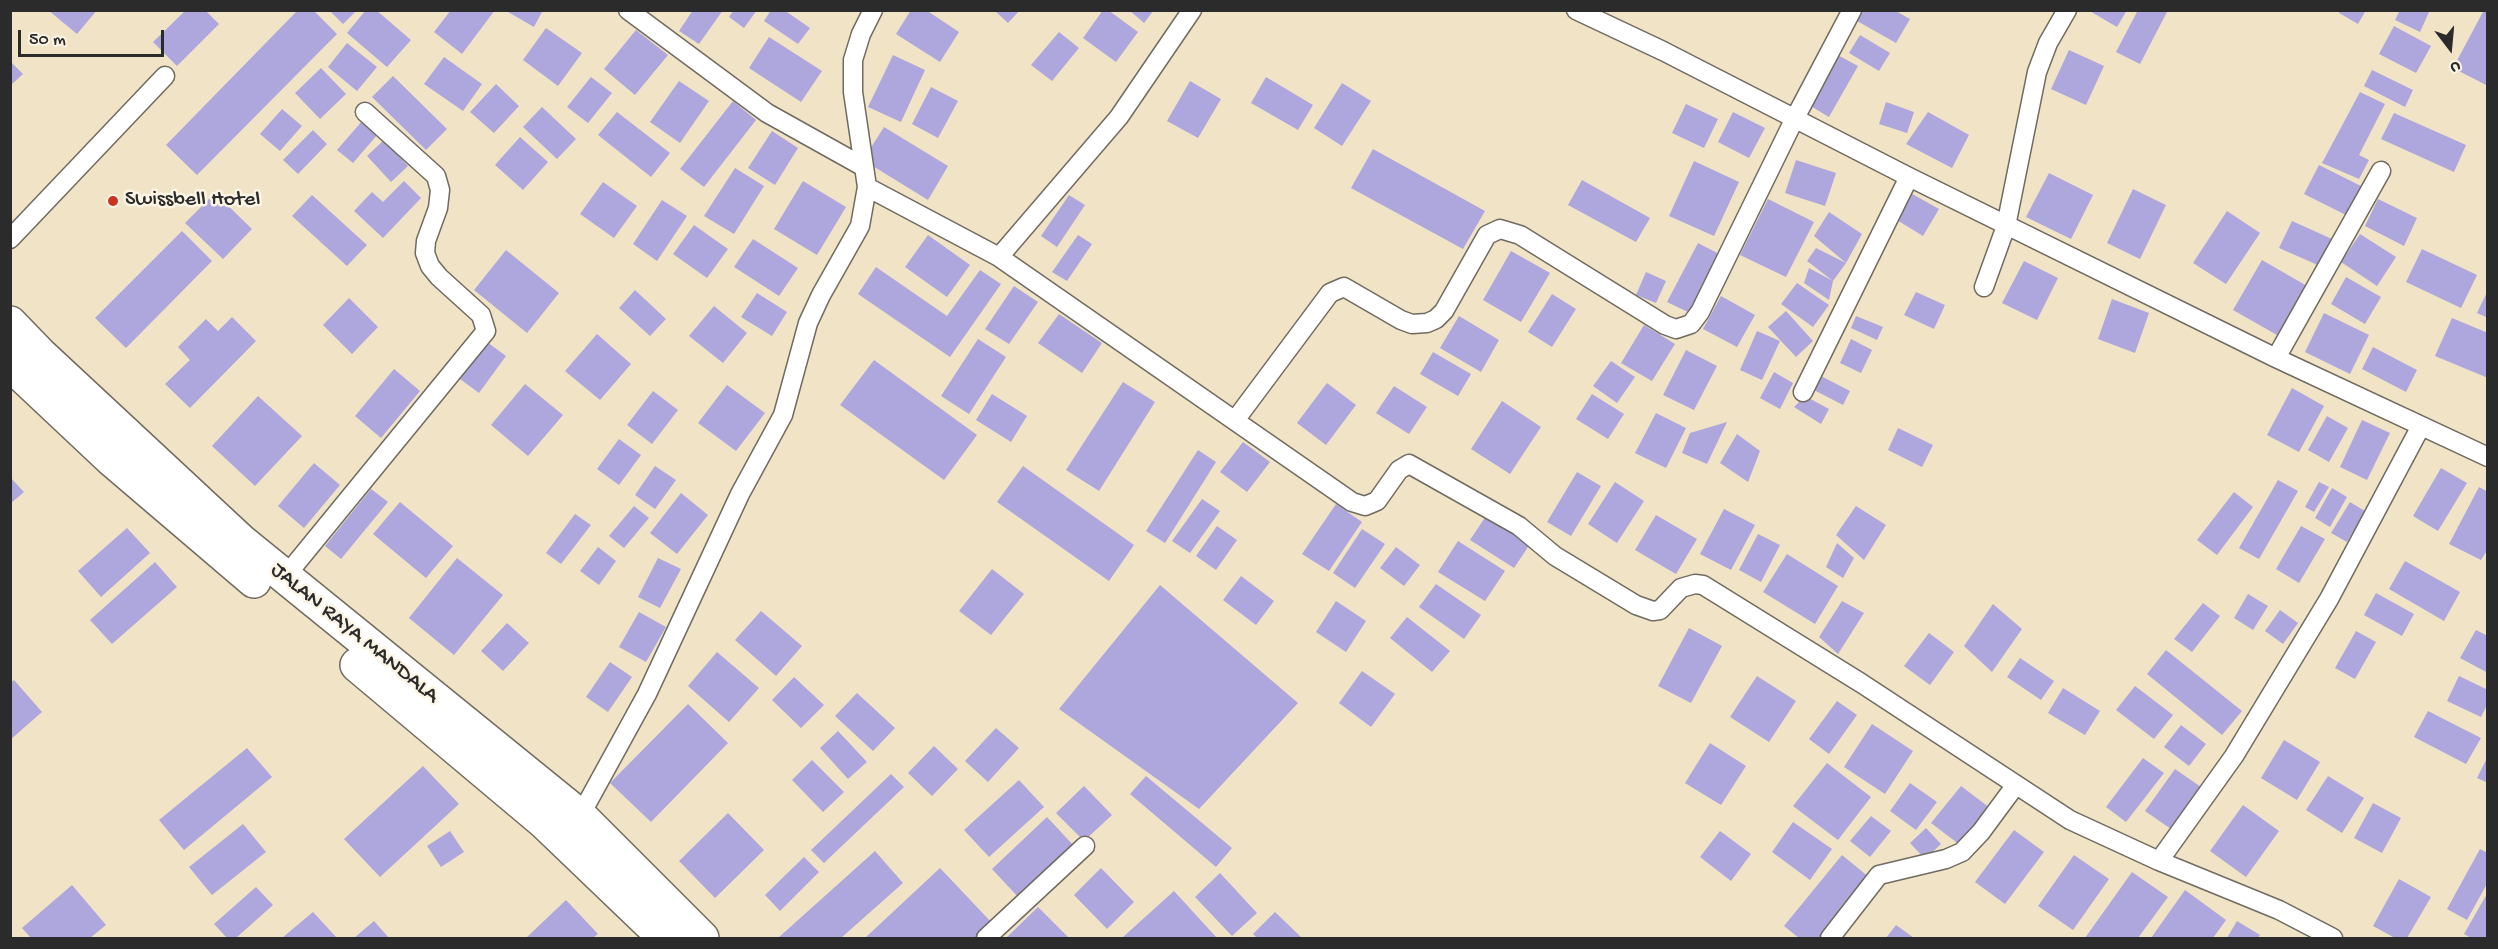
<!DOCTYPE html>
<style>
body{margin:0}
#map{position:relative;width:2498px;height:949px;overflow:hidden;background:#f1e3c6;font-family:"Gochi Hand",sans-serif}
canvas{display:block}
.frame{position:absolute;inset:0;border:12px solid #2b2b2b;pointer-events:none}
.north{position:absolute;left:2420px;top:18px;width:60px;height:60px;-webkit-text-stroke:4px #fcf5e5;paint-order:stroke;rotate:164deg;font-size:16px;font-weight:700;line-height:24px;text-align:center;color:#2b2b2b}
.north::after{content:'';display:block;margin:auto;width:21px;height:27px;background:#2b2b2b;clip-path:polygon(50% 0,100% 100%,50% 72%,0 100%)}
.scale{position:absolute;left:18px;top:30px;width:146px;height:27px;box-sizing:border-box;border:3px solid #2b2b2b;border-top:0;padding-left:8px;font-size:18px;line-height:21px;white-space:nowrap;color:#2b2b2b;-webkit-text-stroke:4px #fcf5e5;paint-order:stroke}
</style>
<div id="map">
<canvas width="2498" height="949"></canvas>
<div class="frame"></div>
<div class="north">U</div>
<div class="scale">50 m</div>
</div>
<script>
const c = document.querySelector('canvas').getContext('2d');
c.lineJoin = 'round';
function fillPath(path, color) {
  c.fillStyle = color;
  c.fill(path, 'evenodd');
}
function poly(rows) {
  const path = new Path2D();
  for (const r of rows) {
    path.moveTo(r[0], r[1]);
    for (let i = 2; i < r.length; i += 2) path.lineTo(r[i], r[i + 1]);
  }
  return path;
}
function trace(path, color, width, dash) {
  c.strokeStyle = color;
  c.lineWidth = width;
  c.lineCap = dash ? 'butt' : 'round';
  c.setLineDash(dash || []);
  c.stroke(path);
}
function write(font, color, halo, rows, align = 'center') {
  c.font = font + ' "Gochi Hand",sans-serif';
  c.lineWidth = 5;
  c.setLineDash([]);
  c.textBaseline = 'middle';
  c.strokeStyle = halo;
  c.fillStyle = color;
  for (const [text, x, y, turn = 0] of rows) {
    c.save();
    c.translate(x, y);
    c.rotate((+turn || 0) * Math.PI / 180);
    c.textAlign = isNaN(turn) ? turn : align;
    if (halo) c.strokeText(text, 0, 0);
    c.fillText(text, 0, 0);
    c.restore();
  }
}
const building = poly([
 [48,10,97,10,77,34],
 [186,10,205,10,219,24,177,66,153,42],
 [298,10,313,10,337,34,197,175,166,145],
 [329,10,357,10,343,24],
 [366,10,376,10,411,40,387,67,347,33],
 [451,10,495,10,462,54,434,32],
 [509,10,543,10,534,27,508,12],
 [693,10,723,10,699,44,679,31],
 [734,10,757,10,744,28,729,17],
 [771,10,784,10,810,28,798,44,764,21],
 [911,10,926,10,959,32,940,62,896,34],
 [994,10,1020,10,1008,23],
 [1103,10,1108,10,1138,32,1116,62,1083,38],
 [1129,10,1154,10,1144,23],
 [1863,10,1894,10,1910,19,1896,43,1857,21],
 [2088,10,2127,10,2117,27],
 [2138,10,2168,10,2140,64,2116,52],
 [2340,10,2366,10,2358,24,2339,13],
 [2400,10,2430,10,2420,32,2395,20],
 [2484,10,2488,10,2488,81,2486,85,2453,68],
 [2394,26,2431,46,2416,73,2379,54],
 [546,28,582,53,558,86,523,60],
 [636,30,668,55,635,95,604,69],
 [1059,32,1079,48,1052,81,1031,65],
 [1860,35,1890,53,1879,71,1849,53],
 [769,37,822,71,801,102,749,68],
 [347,43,377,67,357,91,328,67],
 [2069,50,2104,66,2086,105,2051,89],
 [1832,52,1858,66,1829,117,1804,102],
 [893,55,925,70,901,122,868,107],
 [444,57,482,84,463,111,424,84],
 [10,61,23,74,10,86],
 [321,68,346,94,320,119,295,93],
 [2372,70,2413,90,2405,107,2364,86],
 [393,76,447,129,426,150,372,97],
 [591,77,612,93,588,123,567,107],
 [1266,77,1313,105,1298,130,1251,103],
 [679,81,709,101,680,143,650,122],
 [1190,81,1221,99,1198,138,1167,121],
 [1342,83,1371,101,1342,146,1314,128],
 [496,84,519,106,494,133,470,112],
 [931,87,958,101,938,138,912,124],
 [2360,92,2385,104,2359,155,2369,160,2359,179,2322,163],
 [733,101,756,120,704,187,680,169],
 [1886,102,1914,112,1907,133,1879,124],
 [1686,104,1718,119,1704,148,1672,133],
 [542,107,576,139,557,159,523,127],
 [282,109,302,126,280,151,260,134],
 [617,112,670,153,651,177,598,135],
 [1733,112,1765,128,1749,158,1718,142],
 [1928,112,1969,135,1952,168,1906,144],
 [2394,113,2466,145,2454,172,2381,139],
 [363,120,378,134,353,163,337,150],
 [884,127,948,166,928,200,863,160],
 [313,130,327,144,298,174,283,160],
 [772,131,798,148,775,185,748,168],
 [520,137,548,162,523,190,495,165],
 [384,140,408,166,391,182,367,156],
 [1373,149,1485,211,1463,249,1351,188],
 [1796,160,1836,173,1825,206,1785,193],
 [1694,161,1739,182,1714,236,1669,216],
 [2319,165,2363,187,2348,216,2304,194],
 [735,168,764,186,734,234,704,216],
 [2049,173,2093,195,2071,239,2026,217],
 [1582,180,1650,218,1636,242,1568,205],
 [404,181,421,198,383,238,354,211,372,192,383,202],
 [803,181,846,207,817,255,774,229],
 [603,182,637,206,614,238,580,214],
 [2133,189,2166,205,2140,259,2107,243],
 [1907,191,1939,209,1923,236,1892,217],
 [215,193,252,229,223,259,185,223],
 [312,195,367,245,347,266,292,216],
 [1069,195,1085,205,1057,247,1041,236],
 [1768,199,1814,222,1786,277,1740,255],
 [2378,199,2417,218,2404,246,2365,226],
 [662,200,687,216,657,261,633,244],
 [2227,211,2260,233,2226,284,2193,263],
 [1829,212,1862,234,1846,263,1814,236],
 [2292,221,2332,239,2320,266,2279,248],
 [694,225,728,249,707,278,673,254],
 [182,231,212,261,126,348,95,318],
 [2360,234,2396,257,2377,286,2341,262],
 [928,235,970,265,947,297,905,267],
 [1078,235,1092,244,1067,281,1052,272],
 [753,239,798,268,779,296,734,267],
 [1698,243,1721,255,1690,313,1667,302],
 [1816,248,1846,263,1833,281,1807,261],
 [2422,249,2477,275,2461,308,2406,282],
 [506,250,559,293,527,333,474,290],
 [1511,251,1550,273,1521,322,1483,300],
 [2262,260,2307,286,2277,335,2233,310],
 [2024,261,2058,278,2037,320,2002,303],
 [876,267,947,316,980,270,1001,284,950,357,858,294],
 [1809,268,1833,281,1829,300,1804,283],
 [1646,272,1666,281,1656,303,1636,295],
 [2346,277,2381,297,2365,324,2331,304],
 [1797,283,1829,305,1813,327,1781,304],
 [1014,286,1038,302,1009,344,985,329],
 [635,290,666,319,650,336,619,308],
 [2488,290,2488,318,2477,313],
 [1916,292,1945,305,1934,329,1904,315],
 [757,293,787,312,772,336,741,317],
 [1552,294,1576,309,1552,347,1528,332],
 [1721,296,1755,315,1737,347,1703,329],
 [349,298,378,327,352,354,323,325],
 [2112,299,2149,313,2135,353,2098,339],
 [714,306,747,333,723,363,689,336],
 [1786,311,1813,341,1796,357,1768,327],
 [2324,313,2369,335,2350,374,2305,352],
 [1059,314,1102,343,1082,373,1038,343],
 [1459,316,1499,340,1481,372,1440,348],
 [1856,316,1883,327,1877,340,1851,328],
 [232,317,256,341,190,408,165,384,190,360,178,347,206,319,218,331],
 [2452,318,2488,333,2488,378,2435,356],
 [1644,325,1675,344,1652,381,1621,363],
 [1757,331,1780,341,1762,380,1740,370],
 [597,334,631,364,600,400,565,371],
 [978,339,1006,357,969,414,941,396],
 [1851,339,1872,350,1861,373,1840,363],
 [487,342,506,356,479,393,460,379],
 [2373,347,2417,370,2406,392,2362,369],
 [1686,350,1717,366,1694,410,1663,395],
 [1433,352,1471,374,1458,396,1420,374],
 [874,360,977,435,944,480,840,405],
 [1611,361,1635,377,1617,403,1593,386],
 [394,369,420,391,381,438,355,416],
 [1774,372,1793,383,1780,409,1760,398],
 [1821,376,1850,391,1843,405,1814,390],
 [1123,382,1155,402,1099,491,1066,470],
 [1327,383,1356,405,1326,445,1297,423],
 [525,384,563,415,528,456,491,425],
 [727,385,765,413,736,451,698,423],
 [1394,386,1427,407,1409,434,1376,413],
 [2292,388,2324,406,2299,452,2267,435],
 [653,391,678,410,652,444,627,425],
 [992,394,1027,416,1011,442,976,420],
 [1592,394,1624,414,1608,439,1576,419],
 [258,396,302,436,255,486,212,446],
 [1805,396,1829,409,1821,424,1794,407],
 [1502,401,1541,427,1510,474,1471,449],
 [1656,413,1686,428,1666,468,1635,453],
 [2327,416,2348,428,2329,462,2308,450],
 [2362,420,2390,433,2367,480,2340,467],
 [1727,422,1707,464,1682,453,1690,433],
 [1898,428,1933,445,1922,467,1888,450],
 [1737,434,1760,451,1748,482,1720,463],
 [619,439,641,455,619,485,597,469],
 [1243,442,1270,462,1247,492,1220,472],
 [1198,450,1216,462,1165,543,1146,531],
 [314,463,340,485,304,528,278,506],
 [655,466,676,480,655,509,635,495],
 [1023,466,1134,545,1109,581,997,502],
 [2441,468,2467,483,2438,531,2413,516],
 [1577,472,1601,486,1571,536,1547,522],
 [10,477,24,492,10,504],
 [2278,480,2298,491,2259,559,2239,548],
 [1615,482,1644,501,1617,543,1588,524],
 [2319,482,2329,487,2314,512,2305,507],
 [2479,487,2488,492,2488,549,2481,560,2449,544],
 [2332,488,2347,497,2330,527,2315,518],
 [371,489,388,502,341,559,325,546],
 [2234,492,2253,507,2217,555,2197,540],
 [681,493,708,515,677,554,650,533],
 [1202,499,1220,511,1190,553,1172,541],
 [400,502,453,546,426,578,373,534],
 [2350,502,2365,511,2347,542,2331,533],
 [1336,504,1362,522,1329,571,1302,554],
 [634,506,649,518,624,548,609,536],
 [1856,506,1886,525,1864,560,1836,535],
 [1724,509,1755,525,1731,570,1700,554],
 [1488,513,1532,541,1514,568,1470,540],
 [575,514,591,525,561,564,546,553],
 [1656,515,1697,539,1676,574,1635,550],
 [1217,526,1237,540,1216,570,1196,556],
 [2301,526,2325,539,2299,583,2276,569],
 [127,528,150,553,101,597,78,571],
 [1362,529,1385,544,1355,588,1333,573],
 [1758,534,1780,545,1761,582,1739,570],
 [1458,541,1505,571,1485,601,1438,572],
 [1837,543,1854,558,1843,578,1826,567],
 [598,547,616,561,599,585,580,571],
 [1396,547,1420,565,1404,586,1380,568],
 [1787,554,1838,586,1815,624,1763,592],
 [457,558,503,595,454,655,409,618],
 [658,558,681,569,660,608,638,597],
 [2405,561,2460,592,2444,621,2389,589],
 [155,562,177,587,112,644,90,620],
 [992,569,1024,594,991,635,959,611],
 [1241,576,1274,601,1256,625,1223,600],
 [1436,584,1481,615,1464,639,1419,607],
 [1160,585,1298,703,1199,809,1059,709],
 [2376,593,2414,614,2402,636,2364,615],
 [2248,594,2268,606,2253,630,2234,618],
 [1336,601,1366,621,1346,652,1316,632],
 [1842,601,1864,613,1838,654,1819,637],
 [2203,603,2220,616,2192,652,2174,639],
 [1993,604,2022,629,1992,672,1964,646],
 [2280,610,2298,623,2283,644,2265,631],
 [761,611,802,646,776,676,735,640],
 [639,612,666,627,646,662,619,647],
 [1407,617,1450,651,1432,672,1390,638],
 [507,623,529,643,503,671,481,651],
 [1689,628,1722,646,1691,703,1658,686],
 [2476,630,2488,636,2488,673,2460,658],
 [2356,631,2376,642,2355,679,2335,668],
 [1929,633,1954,652,1930,685,1904,666],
 [2166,650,2242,711,2222,735,2147,674],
 [717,652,759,688,729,722,688,686],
 [2020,658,2054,681,2041,700,2007,677],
 [610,662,632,677,608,712,586,697],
 [1362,671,1395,694,1371,727,1339,703],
 [1757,676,1796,701,1769,742,1730,717],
 [2459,676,2488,690,2488,703,2481,717,2447,701],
 [794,677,824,705,801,728,772,700],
 [14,680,42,712,10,740,10,683],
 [2135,686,2173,715,2154,739,2116,710],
 [2063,688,2100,711,2085,735,2048,713],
 [857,693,895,728,873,751,835,716],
 [1837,701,1857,715,1829,754,1809,739],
 [688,704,728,743,651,822,610,783],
 [2428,711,2481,738,2466,764,2414,737],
 [1872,724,1913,751,1885,794,1844,767],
 [2181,725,2206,744,2189,766,2164,747],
 [996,728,1019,748,988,782,965,761],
 [838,731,867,762,848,779,820,748],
 [2284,740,2320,762,2297,800,2261,778],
 [1710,743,1746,766,1721,805,1685,783],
 [934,746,958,769,932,796,908,773],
 [247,748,272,777,184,850,159,820],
 [2488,756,2488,783,2477,778],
 [2143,758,2164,773,2126,822,2106,807],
 [812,760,844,792,823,812,792,780],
 [1827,763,1871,797,1838,840,1793,806],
 [423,766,459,804,380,877,344,839],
 [2175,769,2201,787,2171,829,2145,811],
 [891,774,904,787,824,863,811,850],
 [1146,776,1232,848,1216,867,1130,794],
 [2328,776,2364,798,2342,833,2306,810],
 [1019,780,1044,807,989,857,964,830],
 [1910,783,1937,802,1916,830,1890,811],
 [1084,786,1112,815,1084,841,1056,813],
 [1961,786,1990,808,1960,845,1931,823],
 [2373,803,2401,818,2382,853,2354,838],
 [2243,805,2279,831,2246,877,2210,851],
 [728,813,764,850,715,898,679,861],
 [1871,816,1891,831,1870,857,1850,841],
 [1047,817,1074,846,1019,898,992,869],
 [1793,822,1832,849,1810,880,1772,852],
 [243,824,266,852,212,895,189,867],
 [1926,828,1941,844,1925,859,1910,843],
 [2014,830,2044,852,2005,904,1975,882],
 [450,831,464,852,441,867,427,846],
 [1720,831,1751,854,1731,881,1700,857],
 [2480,849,2488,853,2488,882,2467,920,2447,909],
 [875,851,903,883,841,938,778,938],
 [1842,855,1870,878,1821,938,1799,938,1784,926],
 [2074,855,2109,879,2073,930,2038,906],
 [804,857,819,872,780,911,765,895],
 [940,868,993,924,978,938,865,938],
 [1101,868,1134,902,1107,929,1074,895],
 [2132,872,2168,897,2138,938,2085,938],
 [1220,873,1257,913,1232,936,1195,897],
 [2399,879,2431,897,2407,938,2395,938,2373,926],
 [72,885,106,925,90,938,31,938,22,928],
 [256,887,273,905,236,938,227,938,214,924],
 [2185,890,2226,920,2213,938,2151,938],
 [1174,891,1217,938,1125,938,1123,937],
 [2488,892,2488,938,2471,938,2464,934],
 [566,900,598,934,593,938,526,938],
 [1038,907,1069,938,1006,938],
 [313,912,337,938,282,938],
 [1275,912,1302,938,1257,938,1253,934],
 [374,921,389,938,354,938],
 [2237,921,2260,935,2258,938,2227,938],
 [1896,925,1914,938,1886,938]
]);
const street = poly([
 [628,10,767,113,862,166],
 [1576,10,1663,51,1909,177,2276,358,2488,457],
 [867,187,999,257,1352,502,1365,506,1377,501,1399,470,1409,464,1519,526,1555,556,1636,605,1653,611,1660,610,1681,588,1695,584,1703,585,1861,683,2070,820,2159,861,2279,910,2333,938],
 [10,239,165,76],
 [999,257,1119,117,1192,10],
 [1984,287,2006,226,2037,72,2048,43,2067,10],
 [2276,358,2381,171],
 [1803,392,1909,177],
 [1236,419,1330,293,1344,287,1401,320,1412,324,1427,323,1436,319,1444,311,1487,235,1500,229,1520,235,1665,325,1676,329,1691,324,1700,312,1795,118,1852,10],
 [284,578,486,331,481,315,439,277,430,266,425,253,426,241,438,208,440,190,436,176,365,112],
 [580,816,647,694,740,494,783,415,808,323,821,295,860,226,867,187,853,92,853,60,861,34,873,10],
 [2159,861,2234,756,2329,599,2421,426],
 [986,938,1085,846],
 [1830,938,1879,875,1946,859,1962,852,1981,832,2015,786]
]);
const highway = poly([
 [10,323,40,354,241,541,580,816,702,938],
 [10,364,111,459,254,581],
 [357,665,544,822,665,938]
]);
const markers = [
 [113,201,6,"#c8321e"]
];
const poiNames = [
 ["Swissbell Hotel",125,201]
];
const streetNames = [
 ["JALAN RAYA MANDALA",354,634,39]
];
fillPath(building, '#aea7dd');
trace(street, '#706b61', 21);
trace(highway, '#706b61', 36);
trace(street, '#fff', 18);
trace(highway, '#fff', 33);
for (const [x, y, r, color] of markers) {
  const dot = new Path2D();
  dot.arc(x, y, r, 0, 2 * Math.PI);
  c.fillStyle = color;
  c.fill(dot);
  trace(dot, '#fcf5e5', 2);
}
write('22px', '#2b2b2b', '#fcf5e5', poiNames, 'left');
write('22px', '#2b2b2b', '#fcf5e5', streetNames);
</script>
